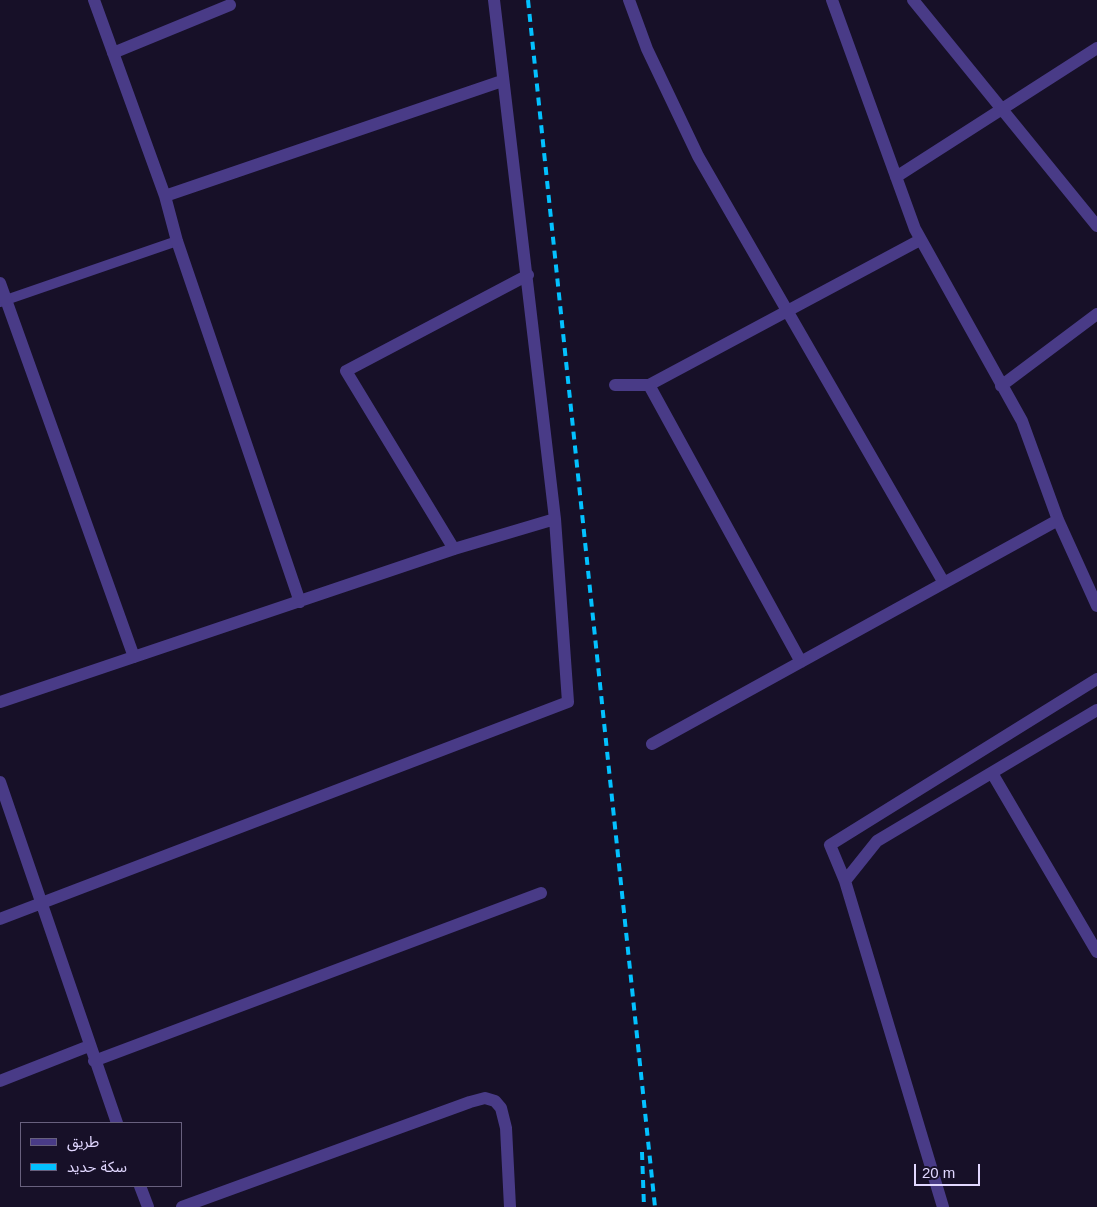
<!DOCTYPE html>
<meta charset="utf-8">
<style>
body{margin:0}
#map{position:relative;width:1097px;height:1207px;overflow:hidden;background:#171028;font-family:Arial,"Noto Sans Arabic",sans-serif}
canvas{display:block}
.legend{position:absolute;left:20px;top:1122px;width:162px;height:65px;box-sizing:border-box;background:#171028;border:1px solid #68607e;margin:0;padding:6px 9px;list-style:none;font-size:15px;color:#e1d7ff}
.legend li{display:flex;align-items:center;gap:10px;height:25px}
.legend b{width:25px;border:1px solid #68607e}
.scale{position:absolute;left:914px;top:1164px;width:66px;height:22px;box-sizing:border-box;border:2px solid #e1d7ff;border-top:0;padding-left:6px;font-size:15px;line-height:18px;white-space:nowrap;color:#e1d7ff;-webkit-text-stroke:4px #171028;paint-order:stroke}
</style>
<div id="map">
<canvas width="1097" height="1207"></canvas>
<ul class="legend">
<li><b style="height:6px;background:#493b87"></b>طريق</li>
<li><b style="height:6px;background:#03c1ff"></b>سكة حديد</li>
</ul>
<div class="scale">20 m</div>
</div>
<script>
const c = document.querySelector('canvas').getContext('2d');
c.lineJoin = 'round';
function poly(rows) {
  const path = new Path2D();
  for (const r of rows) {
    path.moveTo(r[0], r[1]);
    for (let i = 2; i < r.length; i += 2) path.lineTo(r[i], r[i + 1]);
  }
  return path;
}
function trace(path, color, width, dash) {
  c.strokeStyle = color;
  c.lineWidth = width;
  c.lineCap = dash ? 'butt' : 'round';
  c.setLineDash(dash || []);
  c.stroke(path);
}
const lane = poly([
 [0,302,177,241]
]);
const street = poly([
 [94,0,165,196,177,241,300,602],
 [629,0,647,49,698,156,944,583],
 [832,0,915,229,1022,421,1058,520,1097,606],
 [913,0,1097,226],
 [113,53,230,5],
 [896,177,1097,48],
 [165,196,502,81],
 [0,283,134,657],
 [615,385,649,385,920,240],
 [649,385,801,662],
 [1001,386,1097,314],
 [454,549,346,371,528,275],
 [0,702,454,549,555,519],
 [652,744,1058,520],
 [992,773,1097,952],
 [0,782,117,1123],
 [845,881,877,841,1097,710],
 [0,919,568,702,555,519,494,0],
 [94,1061,541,893],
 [0,1081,89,1046],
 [140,1186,148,1207],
 [182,1207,470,1102,485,1098,495,1101,501,1108,506,1128,510,1207],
 [943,1207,845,881,830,845,1097,679]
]);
const rail = poly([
 [528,0,655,1207],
 [642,1152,644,1207]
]);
trace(lane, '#493b87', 10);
trace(street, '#493b87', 12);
trace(rail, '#03c1ff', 4, [8, 6]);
</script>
